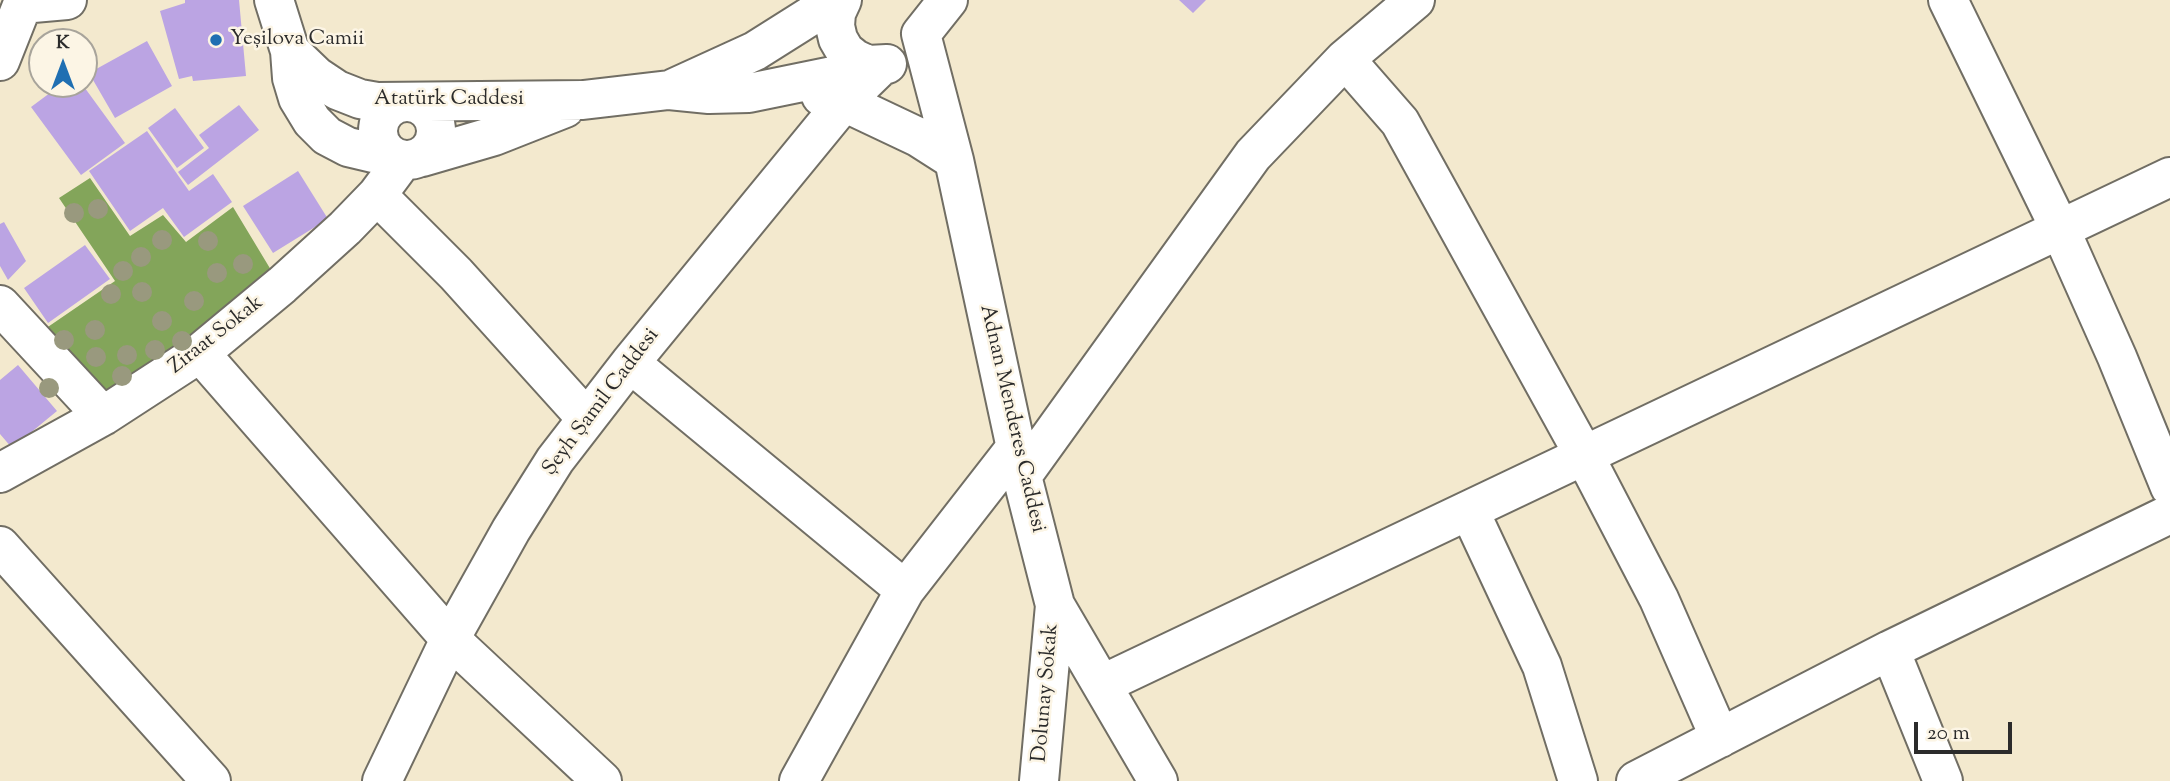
<!DOCTYPE html>
<meta charset="utf-8">
<style>
body{margin:0}
#map{position:relative;width:2170px;height:781px;overflow:hidden;background:#f3e9ce;font-family:"Sorts Mill Goudy",serif}
canvas{display:block}
.north{position:absolute;left:28px;top:28px;width:70px;height:70px;box-sizing:border-box;background:#fcf5e5;border:2px solid #a8a49b;border-radius:50%;rotate:0deg;font-size:19px;font-weight:700;line-height:28px;text-align:center;color:#2b2b2b}
.north::after{content:'';display:block;margin:auto;width:24px;height:32px;background:#1f6fb2;clip-path:polygon(50% 0,100% 100%,50% 72%,0 100%)}
.scale{position:absolute;left:1914px;top:722px;width:98px;height:32px;box-sizing:border-box;border:4px solid #2b2b2b;border-top:0;padding-left:9px;font-size:21px;line-height:24px;white-space:nowrap;color:#2b2b2b;-webkit-text-stroke:5px #fcf5e5;paint-order:stroke}
</style>
<div id="map">
<canvas width="2170" height="781"></canvas>
<div class="north">K</div>
<div class="scale">20 m</div>
</div>
<script>
const c = document.querySelector('canvas').getContext('2d');
c.lineJoin = 'round';
function fillPath(path, color) {
  c.fillStyle = color;
  c.fill(path, 'evenodd');
}
function poly(rows) {
  const path = new Path2D();
  for (const r of rows) {
    if (r.length === 3) {
      path.moveTo(r[0] + r[2], r[1]);
      path.arc(r[0], r[1], r[2], 0, 2 * Math.PI);
      continue;
    }
    path.moveTo(r[0], r[1]);
    for (let i = 2; i < r.length; i += 2) path.lineTo(r[i], r[i + 1]);
  }
  return path;
}
function trace(path, color, width, dash) {
  c.strokeStyle = color;
  c.lineWidth = width;
  c.lineCap = dash ? 'butt' : 'round';
  c.setLineDash(dash || []);
  c.stroke(path);
}
function write(font, color, halo, rows, align = 'center') {
  c.font = font + ' "Sorts Mill Goudy",serif';
  c.lineWidth = 5;
  c.setLineDash([]);
  c.textBaseline = 'middle';
  c.strokeStyle = halo;
  c.fillStyle = color;
  for (const [text, x, y, turn = 0] of rows) {
    c.save();
    c.translate(x, y);
    c.rotate((+turn || 0) * Math.PI / 180);
    c.textAlign = isNaN(turn) ? turn : align;
    if (halo) c.strokeText(text, 0, 0);
    c.fillText(text, 0, 0);
    c.restore();
  }
}
const forest = poly([
 [90,178,130,236,163,215,186,242,233,207,271,270,172,357,113,390,98,390,42,331,115,281,59,198]
]);
const building = poly([
 [185,0,239,0,246,76,193,81,192,76,179,79,160,11,185,3],
 [1179,0,1206,0,1193,13],
 [147,41,172,86,115,118,89,73],
 [62,84,82,84,125,143,81,175,31,107],
 [239,105,259,130,188,185,178,172,209,148,199,135],
 [175,108,204,148,177,168,148,128],
 [147,131,189,191,213,174,232,202,184,237,163,208,130,231,89,171],
 [298,171,328,219,273,253,243,206],
 [4,222,26,261,8,280,0,266,0,224],
 [85,245,110,279,48,323,24,288],
 [18,365,57,411,12,448,0,434,0,380]
]);
const minor = poly([
 [35,0,33,3,67,0],
 [842,0,836,13,835,26,838,39,845,51,855,59,868,65,887,64],
 [948,0,921,34,954,160,1022,476,1055,605,1158,781],
 [1948,0,2060,229,2117,357,2170,487],
 [290,51,316,76,337,90,360,99,377,102,583,100,669,90,709,94,749,93,881,66],
 [1345,59,1400,122,1585,457,1659,599,1720,738],
 [0,61,23,3],
 [674,88,755,51,836,0],
 [821,96,844,102,918,137,954,160],
 [407,131,29],
 [422,157,494,136,565,108],
 [377,195,456,274,586,418],
 [0,305,103,416],
 [200,353,450,639,602,781],
 [630,363,905,590],
 [0,473,103,416,200,353,282,285,345,228,377,195,403,160,348,147,327,136,312,121,298,98,292,78,290,51,274,0],
 [1022,476,1253,155,1345,59,1415,0],
 [1469,510,1542,666,1578,781],
 [0,546,211,781],
 [1890,650,1943,781],
 [1103,684,2170,177],
 [382,781,450,639,511,530,555,460,630,363,844,102,881,66],
 [799,781,905,590,1017,446],
 [1039,781,1055,605],
 [1636,781,1890,650,2170,514]
]);
const trees = [
 [98,209],
 [74,213],
 [162,240],
 [208,241],
 [141,257],
 [243,264],
 [123,271],
 [217,273],
 [142,292],
 [111,294],
 [194,301],
 [162,321],
 [95,330],
 [64,340],
 [182,341],
 [155,350],
 [127,355],
 [96,357],
 [122,376],
 [49,388]
];
const markers = [
 [216,40,7,"#1f6fb2"]
];
const poiNames = [
 ["Yeşilova Camii",230,40]
];
const streetNames = [
 ["Atatürk Caddesi",449,100],
 ["Ziraat Sokak",217,336,-38],
 ["Şeyh Şamil Caddesi",602,403,-53],
 ["Adnan Menderes Caddesi",1011,419,77],
 ["Dolunay Sokak",1047,693,-85]
];
fillPath(forest, '#83a55a');
fillPath(building, '#bba4e3');
trace(minor, '#716e64', 42);
trace(minor, '#fff', 38);
c.fillStyle = '#99997e';
for (const [x, y] of trees) {
  c.beginPath();
  c.arc(x, y, 10, 0, 2 * Math.PI);
  c.fill();
}
for (const [x, y, r, color] of markers) {
  const dot = new Path2D();
  dot.arc(x, y, r, 0, 2 * Math.PI);
  c.fillStyle = color;
  c.fill(dot);
  trace(dot, '#fcf5e5', 2.5);
}
write('21px', '#2b2b2b', '#fcf5e5', poiNames, 'left');
write('21px', '#2b2b2b', '#fcf5e5', streetNames);
</script>
